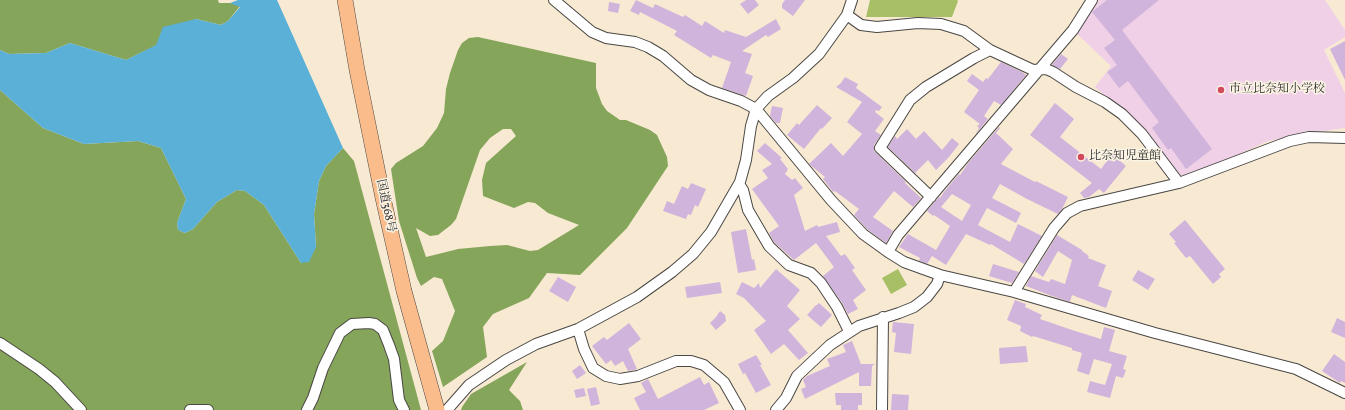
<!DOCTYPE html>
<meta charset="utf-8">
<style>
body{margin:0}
canvas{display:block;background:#f8e9d2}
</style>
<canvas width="1345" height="410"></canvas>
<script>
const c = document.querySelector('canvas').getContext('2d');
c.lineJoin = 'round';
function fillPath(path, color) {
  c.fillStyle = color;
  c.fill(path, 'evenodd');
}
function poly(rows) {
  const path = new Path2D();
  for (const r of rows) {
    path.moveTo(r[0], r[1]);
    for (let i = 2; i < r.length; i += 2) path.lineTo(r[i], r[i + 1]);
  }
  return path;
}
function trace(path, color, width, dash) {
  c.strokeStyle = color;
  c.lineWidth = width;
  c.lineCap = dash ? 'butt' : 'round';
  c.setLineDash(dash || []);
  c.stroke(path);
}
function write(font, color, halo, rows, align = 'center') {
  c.font = font + ' Vollkorn,"Noto Serif JP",serif';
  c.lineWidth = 3;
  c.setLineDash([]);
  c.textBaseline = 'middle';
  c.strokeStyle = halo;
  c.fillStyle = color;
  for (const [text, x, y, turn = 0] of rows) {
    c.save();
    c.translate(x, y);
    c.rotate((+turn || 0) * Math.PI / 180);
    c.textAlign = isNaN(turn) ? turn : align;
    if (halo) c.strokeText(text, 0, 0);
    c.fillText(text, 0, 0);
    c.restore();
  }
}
const built = poly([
 [1095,0,1325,0,1345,30,1345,37,1324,50,1345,93,1345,128,1316,132,1268,141,1198,173,1179,176,1132,120,1095,87,1111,66,1076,33]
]);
const green = poly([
 [870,0,957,0,958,1,952,17,866,17],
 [898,269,907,285,891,294,882,278]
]);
const forest = poly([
 [0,0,218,0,219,3,231,3,240,6,228,21,221,25,196,19,157,45,126,60,70,43,46,53,9,54,0,50],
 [478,37,596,63,596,88,602,104,607,111,620,120,626,120,650,130,657,135,667,157,668,166,627,228,580,275,547,273,529,298,493,314,483,327,487,357,443,387,432,351,443,341,455,311,442,279,434,277,421,286,417,278,399,221,391,169,396,163,423,146,437,128,444,113,446,89,450,73,458,50,462,43,469,38],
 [503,129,511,129,516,136,486,163,482,180,483,196,514,208,528,202,535,203,548,213,579,225,538,250,530,251,507,245,490,246,458,249,426,257,416,228,430,236,438,235,451,225,456,219,480,150,490,138],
 [0,90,43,128,84,144,138,141,161,148,186,199,177,223,178,230,185,233,193,229,217,202,237,190,245,191,264,205,301,263,316,247,314,214,319,181,326,166,343,148,354,161,421,410,0,410],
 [527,362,509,390,520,401,523,410,461,410,462,407,471,394]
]);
const water = poly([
 [238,0,277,0,343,148,326,166,319,181,314,214,316,247,309,262,301,263,264,205,245,191,237,190,217,202,193,229,185,233,178,230,177,223,186,199,161,148,138,141,84,144,43,128,0,90,0,50,9,54,46,53,70,43,126,60,156,45,163,27,196,19,221,25,228,21,240,7,230,3]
]);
const building = poly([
 [636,0,653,8,655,4,683,17,685,15,702,26,705,21,724,33,725,30,746,37,776,19,781,29,768,37,766,35,742,51,752,54,745,73,753,76,746,96,722,88,731,62,713,55,711,58,674,35,677,31,640,12,639,15,630,11],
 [746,0,755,0,759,5,748,14,740,4],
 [785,0,805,0,793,16,782,8,782,4],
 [1107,0,1159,0,1122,30,1212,149,1186,169,1171,148,1168,150,1152,128,1159,122,1128,81,1119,88,1107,72,1117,65,1104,48,1115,40,1092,12],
 [609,2,620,4,618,13,608,11],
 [1345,41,1345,80,1330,49],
 [1061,54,1068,59,1060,69,1052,65],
 [1001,62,1022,72,1026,75,1001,105,994,101,984,116,988,119,975,135,979,128,977,126,980,124,964,112,979,90,967,81,972,74,983,82,986,78,988,79],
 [845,77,858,84,856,88,882,107,879,111,876,110,875,112,884,119,875,131,881,135,874,145,874,151,906,182,905,183,921,198,913,207,894,191,873,217,893,231,886,243,867,229,854,215,859,209,835,191,833,192,823,179,825,177,809,164,831,143,843,156,862,134,847,122,862,102,836,87,841,83],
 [1055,103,1074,119,1060,137,1101,169,1112,154,1126,166,1104,193,1099,189,1089,197,1084,198,1080,193,1092,183,1030,135],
 [817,105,832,118,822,129,821,128,804,149,787,135,797,123,799,125],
 [772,106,783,108,780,123,776,123,770,116],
 [999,127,1000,128,996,133,1013,149,1001,164,1035,182,1036,181,1068,197,1062,209,1058,214,1027,199,1000,184,992,198,1021,213,1016,223,987,208,978,225,1010,242,1018,224,1042,236,1024,264,991,244,990,245,966,234,946,265,932,256,927,264,919,261,920,258,899,247,908,234,936,250,950,226,934,215,933,216,927,211,939,197,940,198,944,192,959,174,960,175,969,162],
 [952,194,971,205,962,221,941,207],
 [907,129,916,139,924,131,942,150,952,138,959,144,949,157,936,170,928,160,915,173,888,147,895,136,897,139],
 [765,143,782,158,780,159,788,169,785,174,792,180,795,178,803,188,794,195,805,231,817,225,818,227,837,222,840,232,826,236,841,256,845,254,855,268,852,270,866,290,853,300,858,309,848,314,842,303,823,276,834,267,816,243,794,260,774,242,769,233,779,226,752,189,768,178,762,170,772,164,757,151],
 [691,183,706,189,698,207,695,205,691,215,688,214,686,219,663,211,667,201,674,204,682,186,688,189],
 [1185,220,1225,269,1219,274,1221,277,1213,284,1190,256,1186,258,1174,243,1176,242,1169,234],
 [746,229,752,260,754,259,756,270,738,273,731,232],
 [1057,235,1082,250,1082,251,1089,256,1088,258,1106,265,1098,286,1112,291,1106,308,1072,295,1070,302,1052,296,1026,286,1031,276,1049,282,1051,279,1065,284,1072,260,1058,251,1043,277,1035,271],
 [993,264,1019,272,1012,283,989,276],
 [776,269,800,290,787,306,800,319,788,330,808,353,799,360,784,344,771,354,754,330,766,321,744,298,736,294,742,282,754,288,759,283,760,288],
 [1138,270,1155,279,1148,290,1132,280],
 [558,277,576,287,568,302,549,291],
 [720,282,722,293,687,298,685,287],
 [1015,300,1026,304,1025,307,1042,315,1040,319,1075,331,1101,339,1104,327,1115,330,1109,351,1127,356,1123,369,1126,370,1123,378,1116,376,1110,398,1087,392,1090,381,1105,385,1112,364,1094,359,1089,375,1077,371,1082,353,1072,350,1072,348,1033,336,1032,337,1020,331,1021,326,1007,320],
 [819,303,832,315,821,327,807,315,816,305,817,305],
 [720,311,725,315,726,321,716,330,710,323,716,317],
 [1337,318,1345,322,1345,338,1331,332],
 [893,322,914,324,911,354,894,352,896,333,892,332],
 [629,323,641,339,628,349,637,369,628,371,623,361,615,366,611,360,606,364,592,346,604,337,607,340],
 [852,341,861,364,875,364,872,366,871,386,859,386,859,372,805,399,801,389,806,387,803,380,807,376,830,366,827,359,846,352,843,345],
 [1026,346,1028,362,1000,364,999,348],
 [1334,354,1345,362,1345,383,1341,381,1340,383,1322,371],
 [756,355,762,365,760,365,771,385,756,393,745,373,743,374,738,364],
 [580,365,586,373,577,379,572,371],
 [700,377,704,385,709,382,719,403,704,410,640,410,634,398,646,392,641,383,648,379,658,399],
 [596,387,600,404,591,406,587,389],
 [584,388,586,396,576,398,574,390],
 [835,393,862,393,862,405,858,405,858,410,841,410,841,405,836,405],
 [892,394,909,395,908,410,891,410]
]);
const minor = poly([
 [554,0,592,32,606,38,635,42,648,47,663,56,691,80,709,90,741,101,756,109,831,200,863,234,888,252,904,262,940,275,1014,292,1155,333,1296,369,1345,393],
 [847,15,861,25,877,27,918,23,941,24,964,31,990,50,1033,70,1046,69,1053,72,1076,87,1105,102,1122,114,1142,134,1179,183],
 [739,184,743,190,748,210,769,246,789,265,811,273,821,283,837,307,849,331],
 [931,197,880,148,910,100,926,87,974,58,990,50],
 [888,252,898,235,1073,30,1092,0],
 [1014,292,1054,228,1067,213,1080,206,1179,183,1290,141,1309,137,1345,138],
 [578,329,584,349,593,368,606,376,620,379,638,376,676,361,691,361,704,365,724,382,740,410],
 [0,343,39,369,55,382,81,410],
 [190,410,208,410],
 [307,410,313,398,323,368,340,333,352,324,369,323,375,324,383,330,389,345,394,359,399,400,404,410],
 [447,410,469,385,506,360,536,344,578,329,637,297,672,272,693,254,711,232,740,182,746,160,751,126,756,109,768,96,793,78,819,54,847,15,852,0],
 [776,410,786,398,797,376,830,345,859,326,899,313,914,307,927,297,937,284,940,275],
 [882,410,883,317]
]);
const highway = poly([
 [345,0,357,70,383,198,404,291,437,410]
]);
const markers = [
 [1221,90,4,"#d1495b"],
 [1081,157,4,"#d1495b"]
];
const poiNames = [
 ["市立比奈知小学校",1229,90],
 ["比奈知児童館",1089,157]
];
const streetNames = [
 ["国道368号",385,206,78]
];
fillPath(built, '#efd0e7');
fillPath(green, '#a7bf65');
fillPath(forest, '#85a65a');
fillPath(water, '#5ab0d7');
fillPath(building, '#d1b4dc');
trace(minor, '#4a4844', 12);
trace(highway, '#4a4844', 16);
trace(minor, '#fff', 10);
trace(highway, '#fabc8b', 15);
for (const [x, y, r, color] of markers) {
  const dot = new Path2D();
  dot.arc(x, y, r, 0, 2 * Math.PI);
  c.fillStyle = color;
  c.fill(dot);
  trace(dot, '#fcf5e5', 1.5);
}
write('12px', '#2b2b2b', '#fcf5e5', poiNames, 'left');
write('12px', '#2b2b2b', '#fcf5e5', streetNames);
</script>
